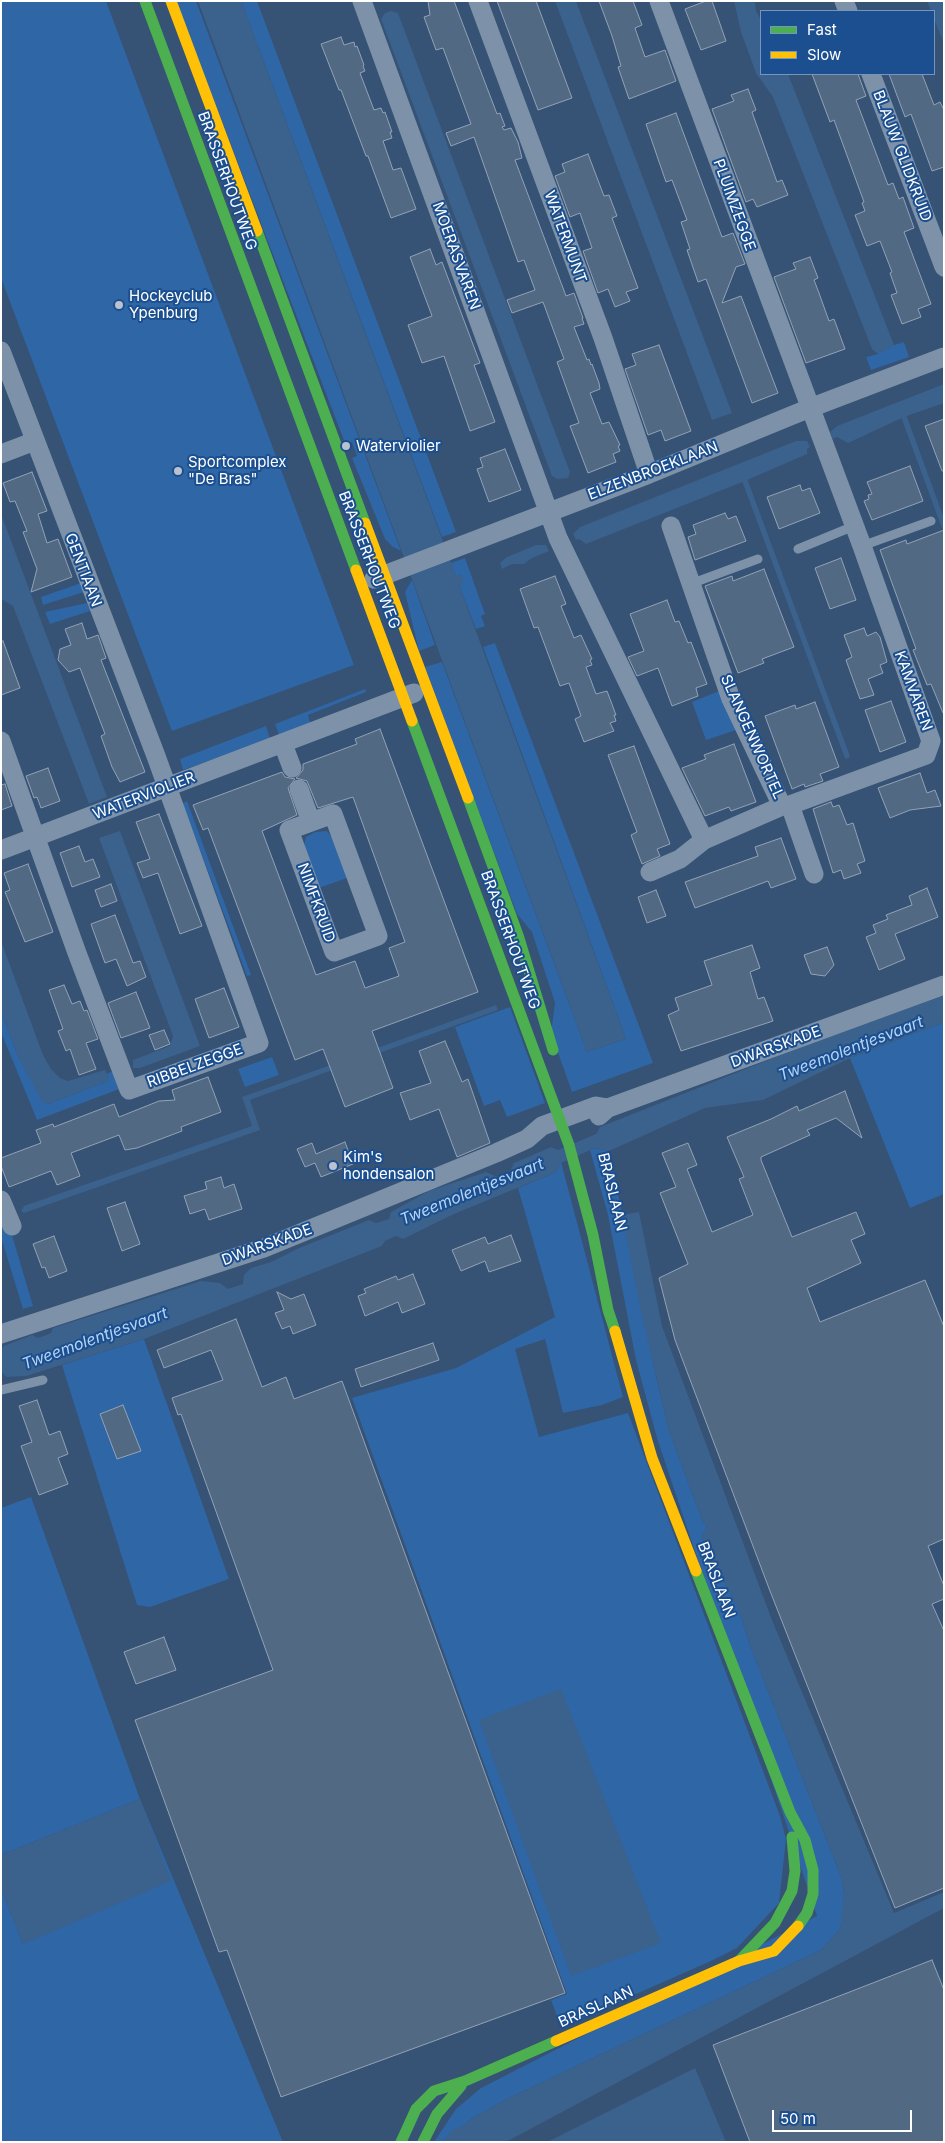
<!DOCTYPE html>
<style>
body{margin:0}
#map{position:relative;width:945px;height:2143px;overflow:hidden;background:#365274;font-family:Inter,sans-serif}
canvas{display:block}
.frame{position:absolute;inset:0;border:2px solid #fff;pointer-events:none}
.legend{position:absolute;left:760px;top:10px;width:175px;height:65px;box-sizing:border-box;background:#1b4f8f;border:1px solid #7695bc;margin:0;padding:6px 9px;list-style:none;font-size:15px;color:#fff}
.legend li{display:flex;align-items:center;gap:10px;height:25px}
.legend b{width:25px;border:1px solid #7695bc}
.scale{position:absolute;left:772px;top:2110px;width:140px;height:22px;box-sizing:border-box;border:2px solid #fff;border-top:0;padding-left:6px;font-size:15px;line-height:18px;white-space:nowrap;color:#fff;-webkit-text-stroke:4px #1b4f8f;paint-order:stroke}
</style>
<div id="map">
<canvas width="945" height="2143"></canvas>
<div class="frame"></div>
<ul class="legend">
<li><b style="height:6px;background:#4caf50"></b>Fast</li>
<li><b style="height:6px;background:#ffc107"></b>Slow</li>
</ul>
<div class="scale">50 m</div>
</div>
<script>
const c = document.querySelector('canvas').getContext('2d');
c.lineJoin = 'round';
function fillPath(path, color) {
  c.fillStyle = color;
  c.fill(path, 'evenodd');
}
function poly(rows) {
  const path = new Path2D();
  for (const r of rows) {
    path.moveTo(r[0], r[1]);
    for (let i = 2; i < r.length; i += 2) path.lineTo(r[i], r[i + 1]);
  }
  return path;
}
function trace(path, color, width, dash) {
  c.strokeStyle = color;
  c.lineWidth = width;
  c.lineCap = dash ? 'butt' : 'round';
  c.setLineDash(dash || []);
  c.stroke(path);
}
function write(font, color, halo, rows, align = 'center') {
  c.font = font + ' Inter,sans-serif';
  c.lineWidth = 4;
  c.setLineDash([]);
  c.textBaseline = 'middle';
  c.strokeStyle = halo;
  c.fillStyle = color;
  for (const [text, x, y, turn = 0] of rows) {
    c.save();
    c.translate(x, y);
    c.rotate((+turn || 0) * Math.PI / 180);
    c.textAlign = isNaN(turn) ? turn : align;
    if (halo) c.strokeText(text, 0, 0);
    c.fillText(text, 0, 0);
    c.restore();
  }
}
const green = poly([
 [1,1,106,1,354,665,172,731,1,278],
 [176,1,196,1,401,551,393,547,385,539,352,458,357,456,352,442,345,443],
 [241,1,257,1,456,532,442,537],
 [904,342,909,357,871,370,866,357,878,354,891,346],
 [465,558,485,614,481,616,485,626,476,629,459,585,461,575,456,577,451,563],
 [412,580,435,645,419,651,405,592],
 [81,583,84,592,43,605,41,597],
 [87,603,90,611,50,624,45,612],
 [495,643,653,1063,572,1092,551,1033,555,1003,532,932,517,914,425,667,442,662,587,1052,626,1039,483,647],
 [365,689,366,692,308,715,310,723,279,735,275,724],
 [719,691,736,730,706,740,692,702],
 [266,726,270,739,183,770,180,759],
 [187,801,251,975,247,976,189,820,184,820,180,805],
 [327,831,333,839,347,878,319,888,304,846,306,837,315,832],
 [510,1007,545,1103,507,1117,500,1100,484,1106,455,1027],
 [1,1012,19,1058,48,1104,108,1081,108,1073,115,1071,122,1088,37,1120,1,1032],
 [944,1022,944,1194,910,1208,850,1058],
 [272,1057,279,1075,245,1087,238,1069],
 [596,1148,609,1151,656,1376,669,1431,703,1522,707,1526,702,1536,705,1544,738,1608,750,1645,842,1879,844,1895,843,1916,840,1929,821,1950,507,2099,471,2119,465,2125,452,2131,443,2142,434,2142,456,2109,481,2088,817,1916,657,1438,636,1360,608,1215,590,1150],
 [561,1162,623,1397,602,1405,563,1413,545,1339,515,1349,539,1437,628,1413,780,1816,786,1839,779,1903,737,1948,711,1961,561,2027,551,2000,567,1994,352,1398,456,1368,555,1317,518,1188,556,1172],
 [1,1212,12,1235,33,1306,23,1309,1,1237],
 [144,1339,229,1579,150,1607,137,1605,62,1365],
 [31,1497,140,1799,283,2142,1,2142,1,1888,23,1944,140,1799,1,1855,1,1508]
]);
const water = poly([
 [198,1,241,1,456,576,461,575,464,583,459,585,626,1039,587,1052],
 [555,1,576,1,732,413,712,420],
 [734,1,755,1,756,11,761,20,761,74,788,74,894,345,878,354,872,349,773,97,756,73,741,32],
 [927,1,944,1,944,44,934,19,934,11,931,11],
 [391,11,398,13,570,472,568,478,557,479,552,476,381,19,385,13],
 [944,384,944,403,904,417,848,443,837,437,833,439,830,432,837,426],
 [796,441,807,441,810,447,807,449,807,454,745,481,586,544,579,539,576,540,573,534,580,527],
 [1,514,107,797,89,804,13,606,1,599],
 [536,545,546,545,549,551,532,558,524,564,512,564,502,569,500,563,507,557],
 [120,831,200,1046,140,1068,133,1068,133,1060,170,1046,173,1036,99,838],
 [1,941,43,1055,51,1069,60,1078,68,1081,105,1070,109,1077,108,1081,48,1104,42,1101,19,1058,1,1012],
 [944,990,944,1022,850,1058,763,1100,705,1108,609,1151,595,1148,561,1163,556,1172,454,1214,403,1239,396,1236,385,1241,382,1246,144,1339,26,1376,6,1377,1,1371,1,1349,4,1346,32,1335,38,1338,51,1333,53,1328,201,1281,220,1283,228,1289,243,1284,244,1275,251,1268,271,1262,299,1248,369,1220,376,1223,389,1219,391,1212,429,1191,486,1172,500,1178,509,1174,514,1163,551,1147,558,1150,596,1134,600,1127],
 [496,1005,498,1010,250,1100,260,1130,24,1213,21,1211,24,1206,252,1126,242,1097],
 [639,1212,662,1326,772,1620,894,1913,944,1892,944,1908,506,2142,443,2142,451,2131,465,2125,471,2119,507,2099,821,1950,840,1929,844,1895,842,1879,750,1645,738,1608,705,1544,702,1536,707,1526,703,1522,669,1431,642,1316,622,1215],
 [561,1689,661,1943,571,1976,479,1720],
 [140,1799,171,1881,23,1944,1,1888,1,1855],
 [695,2068,726,2142,547,2142]
]);
const stream = poly([
 [904,417,944,526],
 [745,481,847,756]
]);
const building = poly([
 [428,1,454,1,497,114,500,113,505,126,502,127,504,130,511,128,518,142,522,158,515,160,566,296,574,293,583,318,582,318,584,324,574,327,587,360,589,359,591,365,592,364,599,383,600,389,590,393,602,424,609,422,620,445,618,446,620,451,613,454,616,462,588,473,570,426,579,423,557,362,564,359,543,302,512,313,507,300,535,290,524,260,518,262,474,137,451,146,446,133,471,124,443,48,436,50,424,17,430,15,428,1],
 [497,1,536,1,572,98,538,110,497,1],
 [599,1,633,1,642,25,635,28,645,57,665,50,676,81,629,99,618,67,621,66,612,36,599,1],
 [706,1,712,1,726,41,701,50,685,9,706,1],
 [341,37,344,45,354,42,355,47,357,46,364,65,363,66,365,71,360,73,374,110,381,108,383,113,385,112,392,132,390,132,392,138,383,141,393,170,401,168,416,209,391,218,368,156,366,156,341,90,339,90,321,44,341,37],
 [812,74,858,74,866,96,856,100,888,185,893,183,899,199,903,197,914,228,904,232,931,304,918,309,921,317,902,324,891,295,897,293,890,273,892,272,880,241,867,246,855,215,865,211,862,203,864,202,834,120,830,122,812,74],
 [889,74,922,74,934,105,940,102,944,110,944,167,932,171,911,114,905,117,889,74],
 [748,89,756,110,752,112,777,182,782,180,788,195,757,207,753,199,746,202,712,109,734,101,731,95,748,89],
 [676,113,722,237,733,233,745,264,736,267,722,303,741,296,778,393,752,403,706,279,698,282,687,250,690,249,681,222,687,220,672,180,666,182,646,124,676,113],
 [588,154,604,196,609,195,617,216,612,218,638,288,626,292,630,301,615,307,608,289,598,293,583,251,592,248,580,213,570,217,555,176,565,172,562,164,588,154],
 [430,249,436,265,442,262,480,363,474,365,495,422,470,431,444,356,422,363,408,325,432,316,410,257,430,249],
 [810,257,818,278,814,280,819,293,829,321,834,319,845,349,806,363,774,277,796,269,793,263,810,257],
 [659,345,691,431,665,441,661,430,648,435,625,369,636,365,632,354,659,345],
 [944,419,944,471,942,471,925,426,944,419],
 [505,449,521,490,489,502,477,469,483,467,480,458,505,449],
 [910,466,923,501,872,520,864,501,869,499,868,495,872,494,867,482,910,466],
 [32,472,47,511,38,514,47,543,58,539,72,577,31,592,37,569,23,532,27,531,15,501,10,502,3,483,32,472],
 [800,485,802,491,810,488,820,513,779,529,767,497,800,485],
 [725,513,728,519,736,516,746,541,695,560,688,537,696,534,693,525,725,513],
 [944,530,944,713,943,713,931,684,927,685,913,650,916,649,880,550,906,540,907,544,944,530],
 [841,558,856,600,830,609,815,568,841,558],
 [764,569,794,647,762,659,764,663,738,673,705,586,732,576,733,581,764,569],
 [555,576,566,604,561,606,574,638,581,635,592,659,590,660,592,665,586,667,596,694,607,691,616,715,614,715,616,721,610,723,614,731,584,742,575,719,581,716,569,683,560,686,538,627,534,628,520,589,555,576],
 [667,600,675,622,679,621,688,643,691,642,707,684,696,688,698,696,672,706,658,668,637,676,628,657,644,651,630,614,667,600],
 [82,623,87,639,98,635,106,658,101,660,145,772,120,782,112,767,101,736,105,734,80,668,69,672,58,660,60,649,71,645,65,629,82,623],
 [864,628,867,636,876,632,880,637,887,662,880,665,883,673,868,679,874,695,860,699,846,660,852,657,844,635,864,628],
 [3,641,20,688,1,695,1,642,3,641],
 [891,701,906,742,880,752,865,710,891,701],
 [815,702,839,767,820,774,823,781,805,787,804,784,792,789,765,716,795,705,796,709,815,702],
 [380,729,478,992,372,1031,393,1088,345,1107,323,1049,295,1060,208,828,203,830,193,805,282,772,285,777,295,779,288,788,297,815,262,831,316,975,355,961,365,988,399,976,389,948,405,942,353,797,318,808,307,781,296,778,303,770,303,764,357,744,355,739,380,729],
 [734,744,756,802,731,811,729,807,705,816,682,768,706,759,704,755,734,744],
 [634,746,670,844,657,849,660,856,642,864,631,835,637,832,608,755,634,746],
 [48,768,60,801,41,808,37,797,34,798,26,776,48,768],
 [920,773,927,793,935,790,941,806,910,810,890,818,878,788,920,773],
 [5,784,12,806,1,810,1,785,5,784],
 [831,802,833,807,839,805,847,825,853,823,865,861,857,864,861,873,844,879,841,870,833,873,813,809,831,802],
 [159,814,202,926,180,934,158,873,143,878,137,863,150,859,136,822,159,814],
 [781,838,796,879,771,888,768,881,695,908,685,882,758,856,755,847,781,838],
 [79,846,85,862,93,859,100,877,72,887,60,853,79,846],
 [28,864,53,932,25,942,5,892,10,890,4,873,28,864],
 [111,884,117,901,101,907,95,890,111,884],
 [927,888,938,917,895,934,905,959,879,970,866,937,876,933,873,925,888,919,886,915,912,905,909,896,927,888],
 [656,890,666,916,647,923,638,897,656,890],
 [115,915,133,963,140,961,146,977,127,986,116,959,105,963,91,924,115,915],
 [752,945,760,968,750,972,758,999,764,997,773,1021,681,1051,668,1015,679,1010,675,998,712,985,704,961,752,945],
 [827,947,834,965,825,976,811,974,804,955,827,947],
 [64,985,72,1004,80,1001,84,1011,87,1010,98,1039,86,1043,96,1069,79,1075,70,1049,66,1051,58,1031,63,1029,49,990,64,985],
 [224,988,239,1027,209,1038,195,999,224,988],
 [136,992,150,1028,121,1038,108,1003,136,992],
 [164,1030,170,1044,155,1050,149,1035,164,1030],
 [445,1041,462,1082,468,1079,490,1143,457,1157,439,1109,410,1120,400,1093,431,1083,419,1051,445,1041],
 [208,1077,221,1112,181,1127,182,1131,137,1148,125,1150,119,1135,71,1153,80,1176,57,1185,51,1171,9,1187,1,1166,1,1158,41,1143,36,1130,53,1124,54,1127,114,1104,119,1117,159,1101,175,1100,172,1090,208,1077],
 [845,1091,862,1138,836,1118,807,1130,810,1135,761,1157,761,1160,792,1237,856,1212,865,1234,851,1240,861,1263,807,1288,820,1322,925,1280,944,1327,944,1539,928,1546,944,1586,944,1599,932,1604,944,1631,944,1888,895,1908,770,1591,675,1340,659,1278,688,1264,660,1193,676,1187,662,1153,688,1143,697,1165,687,1169,712,1232,753,1215,739,1179,744,1177,727,1137,771,1119,797,1106,799,1111,845,1091],
 [345,1142,353,1164,321,1177,315,1163,305,1167,297,1149,312,1143,316,1154,345,1142],
 [221,1177,224,1188,234,1184,242,1209,209,1220,205,1209,190,1214,184,1196,207,1189,205,1182,221,1177],
 [125,1202,140,1244,122,1251,107,1208,125,1202],
 [511,1235,521,1261,489,1272,485,1261,461,1271,452,1250,485,1237,488,1244,511,1235],
 [54,1236,67,1271,49,1278,45,1267,42,1268,33,1244,54,1236],
 [413,1274,425,1304,402,1313,398,1302,365,1316,358,1296,366,1293,364,1289,396,1276,398,1280,413,1274],
 [277,1292,291,1299,304,1294,316,1325,293,1334,290,1326,282,1329,275,1313,284,1310,277,1292],
 [236,1319,262,1387,286,1377,294,1399,342,1381,565,1993,281,2097,227,1950,219,1952,135,1720,273,1670,181,1414,178,1415,172,1398,223,1380,211,1350,164,1368,157,1350,236,1319],
 [433,1343,439,1360,361,1387,355,1369,433,1343],
 [37,1400,49,1435,60,1431,68,1454,58,1458,68,1484,39,1495,21,1446,32,1442,19,1406,37,1400],
 [123,1405,141,1451,117,1459,100,1414,123,1405],
 [164,1637,176,1670,136,1684,124,1652,164,1637],
 [932,1960,944,1990,944,2142,750,2142,713,2045,932,1960]
]);
const lane = poly([
 [862,546,931,521],
 [798,549,854,526],
 [693,583,758,559],
 [1,1390,43,1380]
]);
const street = poly([
 [362,1,558,538,704,840],
 [478,1,603,338,649,474],
 [844,1,848,11],
 [871,74,944,267],
 [1,351,156,756,259,1043,129,1090,77,953,1,741],
 [1,454,35,441],
 [671,526,731,699,782,806],
 [374,579,649,474,810,408,944,357],
 [283,744,292,768],
 [299,789,311,822],
 [790,805,814,874],
 [333,814,378,936,334,952,289,830,333,814],
 [1,850,414,693],
 [650,872,680,859,704,840,782,806,790,805,926,755,931,741,862,546,659,1],
 [599,1116,608,1108,944,985],
 [1,1200,12,1226],
 [1,1334,264,1248,496,1153,527,1139,542,1126,596,1106,608,1108]
]);
const fast = poly([
 [145,1,356,570],
 [257,231,365,523],
 [412,721,569,1145,593,1235,608,1310,615,1331],
 [468,798,519,938,553,1050],
 [696,1571,790,1812,805,1840,813,1870,813,1894,807,1913,798,1926],
 [739,1961,775,1923,792,1891,795,1871,792,1837],
 [401,2142,416,2109,434,2091,465,2081,556,2041],
 [423,2142,437,2114,461,2086]
]);
const slow = poly([
 [171,1,257,231],
 [365,523,468,798],
 [356,570,412,721],
 [615,1331,652,1458,696,1571],
 [556,2041,739,1961,774,1951,798,1926]
]);
const markers = [
 [119,305,5,"#b9c2ce"],
 [346,446,5,"#b9c2ce"],
 [178,471,5,"#b9c2ce"],
 [333,1166,5,"#b9c2ce"]
];
const streetNames = [
 ["BLAUW GLIDKRUID",902,156,69],
 ["BRASSERHOUTWEG",227,181,70],
 ["PLUIMZEGGE",734,205,70],
 ["WATERMUNT",565,237,70],
 ["MOERASVAREN",456,256,70],
 ["ELZENBROEKLAAN",653,471,-21],
 ["BRASSERHOUTWEG",369,560,69],
 ["GENTIAAN",83,570,69],
 ["KAMVAREN",913,691,70],
 ["SLANGENWORTEL",752,737,66],
 ["WATERVIOLIER",144,796,-21],
 ["NIMFKRUID",316,903,70],
 ["BRASSERHOUTWEG",510,940,70],
 ["DWARSKADE",776,1047,-20],
 ["RIBBELZEGGE",195,1066,-20],
 ["BRASLAAN",612,1192,76],
 ["DWARSKADE",267,1245,-20],
 ["BRASLAAN",716,1580,69],
 ["BRASLAAN",596,2007,-24]
];
const poiNames = [
 ["Hockeyclub",129,296],
 ["Ypenburg",129,313],
 ["Waterviolier",356,446],
 ["Sportcomplex",188,462],
 ["\"De Bras\"",188,479],
 ["Kim's",343,1157],
 ["hondensalon",343,1174]
];
const waterNames = [
 ["Tweemolentjesvaart",851,1049,-21],
 ["Tweemolentjesvaart",472,1192,-22],
 ["Tweemolentjesvaart",95,1339,-20]
];
fillPath(green, '#2f66a5');
fillPath(water, '#3b618d');
trace(stream, '#3b618d', 5.5);
fillPath(building, '#526984');
trace(building, '#92a2b6', 1);
trace(lane, '#7d92a8', 9);
trace(street, '#7d92a8', 19);
trace(fast, '#4caf50', 11);
trace(slow, '#ffc107', 11);
for (const [x, y, r, color] of markers) {
  const dot = new Path2D();
  dot.arc(x, y, r, 0, 2 * Math.PI);
  c.fillStyle = color;
  c.fill(dot);
  trace(dot, '#1b4f8f', 2);
}
write('15px', '#fff', '#1b4f8f', streetNames);
write('15px', '#fff', '#1b4f8f', poiNames, 'left');
write('italic 16px', '#b5d3f5', '#1b4f8f', waterNames);
</script>
